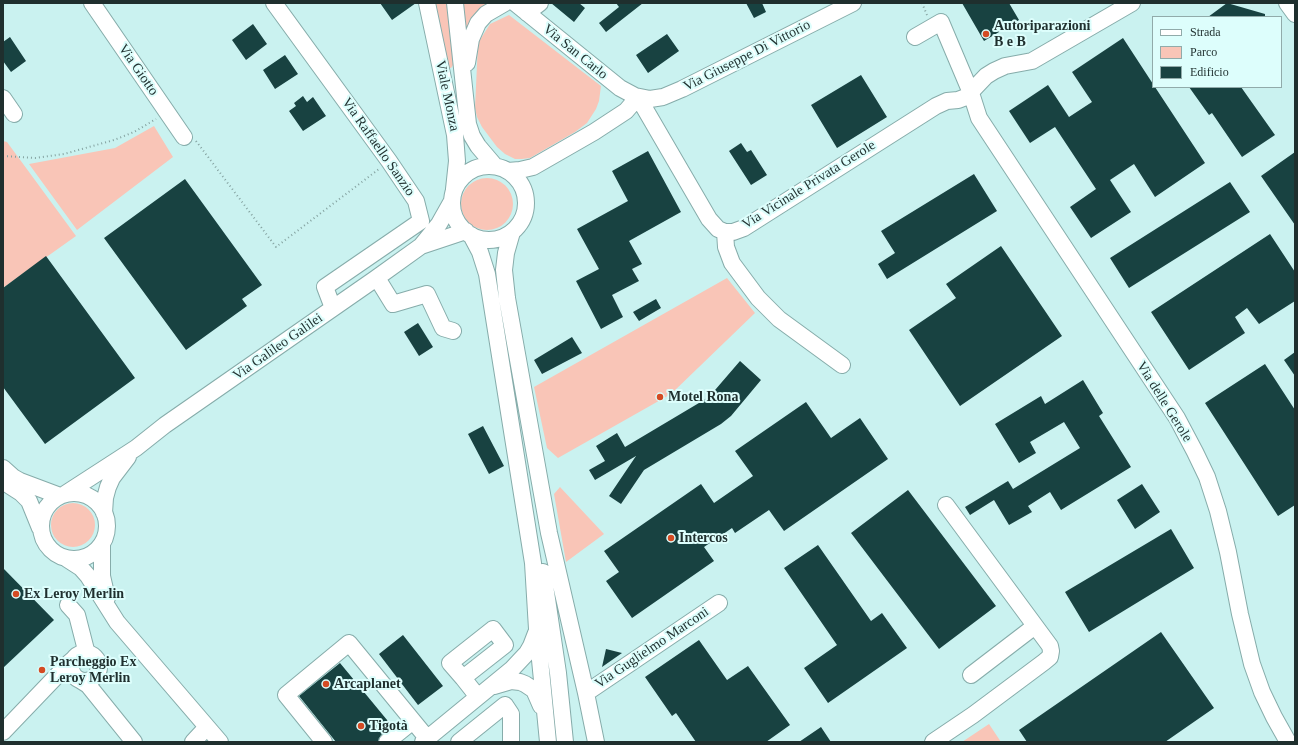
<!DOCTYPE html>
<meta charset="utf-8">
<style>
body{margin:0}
#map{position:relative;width:1298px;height:745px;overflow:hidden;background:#caf2f0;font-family:Georgia,serif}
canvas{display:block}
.frame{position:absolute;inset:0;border:4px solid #1f2f2e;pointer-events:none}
.legend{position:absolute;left:1152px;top:16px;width:130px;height:72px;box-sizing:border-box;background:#ddfefc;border:1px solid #91abaa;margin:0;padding:5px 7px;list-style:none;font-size:12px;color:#1f2f2e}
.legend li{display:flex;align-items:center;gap:8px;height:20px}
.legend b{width:20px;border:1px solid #91abaa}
</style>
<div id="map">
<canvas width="1298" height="745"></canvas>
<div class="frame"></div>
<ul class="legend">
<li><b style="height:5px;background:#fff"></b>Strada</li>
<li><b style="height:11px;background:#f9c5b7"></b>Parco</li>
<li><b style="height:11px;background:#184241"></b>Edificio</li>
</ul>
</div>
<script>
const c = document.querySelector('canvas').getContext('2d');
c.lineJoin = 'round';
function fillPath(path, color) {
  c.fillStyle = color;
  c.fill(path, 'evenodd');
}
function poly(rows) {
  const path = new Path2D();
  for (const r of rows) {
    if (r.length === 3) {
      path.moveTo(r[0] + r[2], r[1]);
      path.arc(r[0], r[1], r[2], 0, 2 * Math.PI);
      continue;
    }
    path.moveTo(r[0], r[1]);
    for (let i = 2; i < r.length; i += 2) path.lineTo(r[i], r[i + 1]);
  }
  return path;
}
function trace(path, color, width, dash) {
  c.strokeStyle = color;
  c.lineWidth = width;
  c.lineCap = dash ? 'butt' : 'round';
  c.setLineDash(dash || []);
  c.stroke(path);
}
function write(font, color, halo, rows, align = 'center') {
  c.font = font + ' Georgia,serif';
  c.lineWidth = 4;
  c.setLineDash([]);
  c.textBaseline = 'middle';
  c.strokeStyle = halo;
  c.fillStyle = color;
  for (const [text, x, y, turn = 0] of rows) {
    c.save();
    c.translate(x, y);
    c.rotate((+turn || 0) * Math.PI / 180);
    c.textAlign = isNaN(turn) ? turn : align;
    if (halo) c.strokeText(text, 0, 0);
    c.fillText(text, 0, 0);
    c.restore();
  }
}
const green = poly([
 [433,3,449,3,453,65,451,68,449,68],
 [462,3,492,3,467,28,465,28],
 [509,15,601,86,599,101,596,109,587,123,575,132,530,158,522,159,515,159,505,154,497,147,482,127,477,117,475,108,478,43,490,24],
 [154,126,173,157,77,230,29,164,115,148],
 [3,141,7,142,76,236,3,288],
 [487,204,26],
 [727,278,755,313,671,394,558,458,547,448,534,387],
 [560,487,604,534,566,562,554,494],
 [73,525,22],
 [989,724,1001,742,962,742]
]);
const building = poly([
 [380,3,416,3,392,20],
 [551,3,579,3,585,8,574,22],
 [616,3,643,3,606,32,599,23,619,7],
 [746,3,762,3,766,12,754,18],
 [962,3,1009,3,1019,20,984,41],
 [1227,3,1265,14,1265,17,1208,17],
 [253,24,267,44,246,60,232,40],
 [667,34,679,51,648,73,636,55],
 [10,37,26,61,11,72,3,61,3,42],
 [1123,38,1153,84,1153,87,1155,87,1205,163,1155,197,1134,164,1110,180,1131,212,1091,238,1070,207,1096,189,1055,127,1030,143,1009,111,1048,85,1069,117,1092,102,1072,72],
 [285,55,298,74,275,89,263,70],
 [861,75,887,117,837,148,811,105],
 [1189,87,1241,87,1275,135,1242,157,1212,113,1209,115],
 [303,96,307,102,313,97,326,116,303,131,289,111,296,106,294,103],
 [741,143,747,152,751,150,767,175,751,185,729,151],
 [648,151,681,212,629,241,642,264,632,269,639,281,612,295,623,317,601,329,576,281,599,269,577,229,628,201,612,171],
 [1295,152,1295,225,1261,176],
 [974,174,997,211,887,279,878,264,895,253,881,231],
 [185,179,262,285,242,299,247,306,186,350,104,238],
 [1230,182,1250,212,1129,288,1110,258],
 [1270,234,1295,272,1295,301,1259,324,1247,308,1235,317,1245,333,1189,370,1151,312],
 [1001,246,1062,336,960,406,909,330,956,298,946,284],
 [46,256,135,378,45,444,3,387,3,288],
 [656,299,661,308,639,321,633,312],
 [418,323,433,347,419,356,404,332],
 [572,337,582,353,542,374,534,360],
 [1295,352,1295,376,1284,360],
 [740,361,761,380,731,416,721,424,644,470,621,504,609,496,636,456,595,480,589,470,605,461,596,446,617,433,625,447,709,397],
 [1265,364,1295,410,1295,505,1278,516,1205,403],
 [1083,380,1103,413,1099,416,1131,467,1061,510,1050,492,1028,506,1032,512,1009,525,994,500,970,515,965,507,1008,481,1013,489,1080,448,1064,422,1030,442,1036,453,1019,463,995,424,1041,396,1045,404],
 [806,402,831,438,860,418,888,459,784,531,769,510,735,533,732,528,704,547,714,561,632,618,606,581,619,572,604,551,701,484,714,503,753,476,735,451],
 [483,426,504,466,489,474,468,434],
 [1142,484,1160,512,1135,529,1117,500],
 [908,490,996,606,939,649,851,533],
 [1171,529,1194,568,1089,632,1065,592],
 [818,545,871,621,882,613,907,648,828,703,804,668,837,645,784,568],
 [3,568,54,620,3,668],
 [1161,632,1214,708,1165,742,1027,742,1019,730],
 [403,635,443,686,418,705,379,654],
 [699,640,727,680,748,666,790,725,766,742,696,742,676,713,672,716,645,677],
 [606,649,622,653,602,667],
 [340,663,392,726,381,735,378,742,336,742,299,696],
 [821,727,831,742,799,742]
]);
const path = poly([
 [922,3,927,15],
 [196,141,276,247,379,169],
 [3,156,35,158,64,154,114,140,134,132,156,119]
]);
const minor = poly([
 [92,3,184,137],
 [274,3,389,161,416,201,421,221,325,287,333,308],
 [427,3,455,135,457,161,454,189],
 [455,3,468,124,472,136,478,146,495,166],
 [515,3,620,88,635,96,650,99,663,97,682,89,853,3],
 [1287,3,1295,14],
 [527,13,540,3],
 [915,37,941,22,971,93,979,118,1177,418,1195,452,1207,477,1218,511,1228,552,1240,614,1252,664,1262,692,1274,717,1288,742],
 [467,63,471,39,478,23,486,14,505,3],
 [638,97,709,219,718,229,725,232,733,232,744,228,936,106,947,101,958,100,966,97,986,76,994,71,1005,66,1032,61,1132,3],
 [3,98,14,114],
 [489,203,37],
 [508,171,520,170,533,167,594,132,626,111,638,97],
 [512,232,506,253,504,270,507,298,549,533,586,693,596,742],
 [725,232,726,247,732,263,758,298,779,319,842,365],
 [471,235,480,252,487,274,533,563,537,629,548,742],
 [421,246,466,231],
 [377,278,393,304,427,294,443,328,453,331],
 [3,468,13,477,20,481,60,496],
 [4,482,21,493,29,501,40,528],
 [74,526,33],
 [65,494,136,448,165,425,375,279,421,246,439,224,452,201],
 [104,513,105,498,108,487,112,478,128,457],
 [102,544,102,576,107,598],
 [67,559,81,568,88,576,117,622,220,742],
 [543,572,558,673,565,742],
 [68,605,77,615,87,654],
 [85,667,14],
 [971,675,1035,626],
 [463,678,505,645,493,629,450,663,463,678,478,697],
 [80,680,88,685,134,742],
 [494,686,511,681,520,682,525,684,534,690,541,706],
 [586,693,719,603],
 [3,732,70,662,77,656],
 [193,742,207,727],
 [324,742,286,695,349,643,427,738],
 [387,742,413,721],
 [423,742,512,669,527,653,531,646,536,633],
 [459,742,505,705,511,714,511,742],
 [933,742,973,715,1044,662,1050,657,1051,651,1050,646,946,505]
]);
const markers = [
 [986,34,4,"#d44b23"],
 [660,397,4,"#d44b23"],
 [671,538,4,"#d44b23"],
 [16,594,4,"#d44b23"],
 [42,670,4,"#d44b23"],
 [326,684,4,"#d44b23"],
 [361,726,4,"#d44b23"]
];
const poiNames = [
 ["Autoriparazioni",994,26],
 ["B e B",994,42],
 ["Motel Rona",668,397],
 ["Intercos",679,538],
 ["Ex Leroy Merlin",24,594],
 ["Parcheggio Ex",50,662],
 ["Leroy Merlin",50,678],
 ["Arcaplanet",334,684],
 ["Tigotà",369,726]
];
const streetNames = [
 ["Via San Carlo",575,52,39],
 ["Via Giuseppe Di Vittorio",747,56,-27],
 ["Via Giotto",138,70,55],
 ["Viale Monza",447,96,78],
 ["Via Raffaello Sanzio",378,147,55],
 ["Via Vicinale Privata Gerole",809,185,-32],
 ["Via Galileo Galilei",278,347,-35],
 ["Via delle Gerole",1164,402,58],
 ["Via Guglielmo Marconi",652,648,-34]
];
fillPath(green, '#f9c5b7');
fillPath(building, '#184241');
trace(minor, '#86acaa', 18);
trace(path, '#84a2a0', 2, [1, 3]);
trace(minor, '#fff', 16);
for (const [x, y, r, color] of markers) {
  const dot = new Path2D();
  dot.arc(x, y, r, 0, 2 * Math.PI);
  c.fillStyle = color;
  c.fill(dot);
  trace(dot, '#ddfefc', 1.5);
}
write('bold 14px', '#1f2f2e', '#ddfefc', poiNames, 'left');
write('14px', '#1f2f2e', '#ddfefc', streetNames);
</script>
